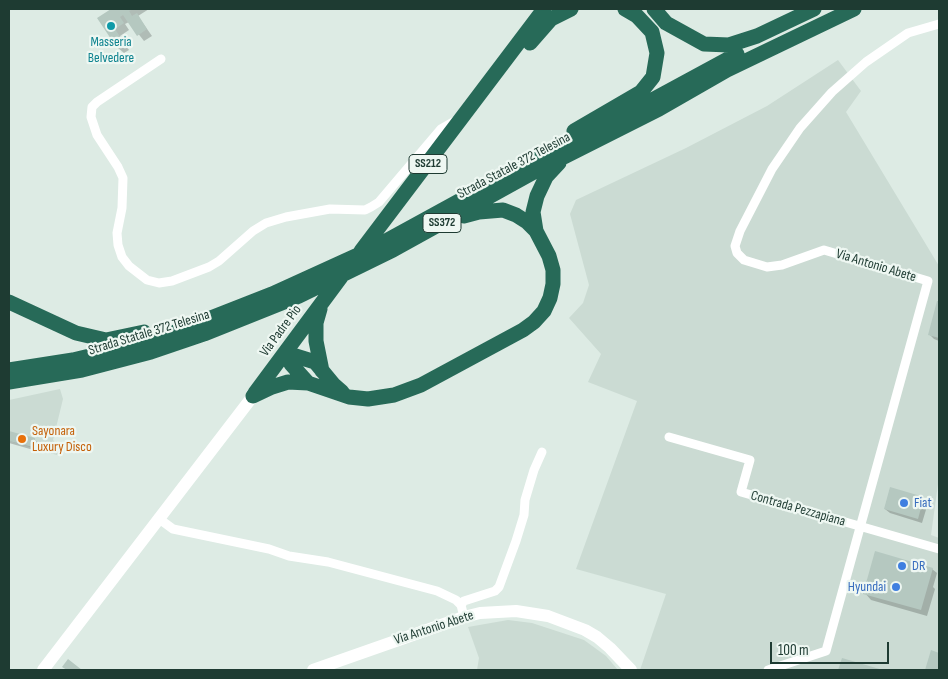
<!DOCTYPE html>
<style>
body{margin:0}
#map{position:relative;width:948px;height:679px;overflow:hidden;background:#ddebe4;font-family:"Sofia Sans Condensed",sans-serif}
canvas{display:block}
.frame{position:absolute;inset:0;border:10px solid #1e3b32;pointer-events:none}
.scale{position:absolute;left:770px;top:642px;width:119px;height:22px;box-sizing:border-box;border:2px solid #1e3b32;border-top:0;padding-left:6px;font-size:15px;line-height:18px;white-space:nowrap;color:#1e3b32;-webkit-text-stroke:4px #eef7f2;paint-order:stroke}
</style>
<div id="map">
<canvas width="948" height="679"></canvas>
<div class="frame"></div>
<div class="scale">100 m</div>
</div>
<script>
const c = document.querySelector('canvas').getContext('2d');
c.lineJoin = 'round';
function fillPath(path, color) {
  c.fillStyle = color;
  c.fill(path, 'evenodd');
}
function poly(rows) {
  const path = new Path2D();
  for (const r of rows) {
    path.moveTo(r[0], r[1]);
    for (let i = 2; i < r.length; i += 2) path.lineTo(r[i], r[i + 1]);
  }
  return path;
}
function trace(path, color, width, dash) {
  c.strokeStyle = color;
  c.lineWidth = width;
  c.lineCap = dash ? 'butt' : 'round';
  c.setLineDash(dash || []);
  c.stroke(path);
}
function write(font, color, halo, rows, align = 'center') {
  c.font = font + ' "Sofia Sans Condensed",sans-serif';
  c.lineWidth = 4.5;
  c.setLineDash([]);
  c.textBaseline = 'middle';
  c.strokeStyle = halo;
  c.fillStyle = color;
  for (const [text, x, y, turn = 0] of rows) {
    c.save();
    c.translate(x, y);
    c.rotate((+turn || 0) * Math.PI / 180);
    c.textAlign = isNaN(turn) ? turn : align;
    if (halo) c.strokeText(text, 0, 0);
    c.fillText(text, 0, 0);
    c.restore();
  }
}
const built = poly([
 [838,60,861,91,846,112,939,266,939,477,931,535,939,538,939,670,640,670,666,594,576,569,637,401,588,382,601,354,569,318,583,303,589,285,570,214,576,200,686,148,767,106],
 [60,389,63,399,53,440,62,451,57,455,9,441,9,400],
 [508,620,532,623,584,640,606,656,618,670,477,670,479,658,468,627]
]);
const shadow = poly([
 [114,9,149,9,138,16,152,36,144,41,129,22,125,24,129,30,120,36,129,50,124,53,117,47,99,18],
 [938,302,939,303,939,341,934,339,930,335],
 [9,432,34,439,39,444,37,451,9,443],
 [891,489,924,499,928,503,922,523,890,513,885,509],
 [932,569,937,573,933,587,935,589,927,616,871,600,865,593]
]);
const building = poly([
 [111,9,133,9,129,11,132,16,137,13,147,29,137,36,123,15,120,17,124,23,115,29,124,43,117,48,97,18],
 [937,301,939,301,939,338,928,335],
 [9,431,35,438,33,447,9,441],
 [890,487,924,497,918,519,884,509],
 [875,551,933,568,921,610,863,594],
 [931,650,939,653,939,670,925,670],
 [842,658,883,670,838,670],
 [68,659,82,670,67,670,62,667]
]);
const street = poly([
 [161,59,97,102,92,107,91,117,97,135,118,167,123,178,122,208,117,233,118,245,122,257,129,266,147,280,159,283,172,281,209,267,219,261,253,231,266,223,286,217,330,209,365,210,371,207,379,202,441,129,455,121],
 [669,437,750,460,741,492,939,549],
 [158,518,173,529,269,549,289,556,328,562,437,591,456,600,461,605,464,617],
 [461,605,464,601,495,591,499,587,516,541,524,515,525,500,534,470,542,452],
 [768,670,826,651,928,281,824,250,782,265,767,267,744,260,737,253,735,246,740,231,772,169,800,128,832,92,866,62,908,33,939,24]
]);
const secondary = poly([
 [43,670,253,396],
 [313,670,464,617,480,613,516,611,548,616,585,630,597,637,610,648,631,670]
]);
const highway = poly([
 [654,9,666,23,704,44,729,45,757,36,814,9],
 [530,43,551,19,571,9],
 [574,131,641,92,653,77,657,53,652,32,637,16,625,9],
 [536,231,533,212,537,196,546,177,559,163],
 [361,251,544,9],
 [9,302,76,333,106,340,144,332],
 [320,309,316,323,316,341,322,371],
 [286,353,315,362,334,385,342,392],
 [286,353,291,364,308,383],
 [9,370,73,360,127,347,170,334,272,294,373,248,510,173,617,119,737,54],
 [9,382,82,370,151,352,204,334,299,296,393,250,534,172,659,109,727,70,854,9],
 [255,393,341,277],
 [253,396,272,387,288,382,308,383,349,397,368,399,394,395,421,385,523,330,534,322,544,311,550,298,553,284,553,270,549,256,536,231,527,222,516,215,503,210,479,212,464,216]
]);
const markers = [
 [111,26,5,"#0f9aa8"],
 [22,439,5,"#e8710a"],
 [904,503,5,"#3f7fe0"],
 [902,566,5,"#3f7fe0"],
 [896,587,5,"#3f7fe0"]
];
const shields = [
 [428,164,38],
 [442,223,38]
];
const shieldNames = [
 ["SS212",428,164],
 ["SS372",442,223]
];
const cultureNames = [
 ["Masseria",111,42],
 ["Belvedere",111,58]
];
const streetNames = [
 ["Strada Statale 372 Telesina",514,166,-28],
 ["Via Antonio Abete",876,266,17],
 ["Via Padre Pio",281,331,-54],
 ["Strada Statale 372 Telesina",149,333,-17],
 ["Contrada Pezzapiana",798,509,16],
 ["Via Antonio Abete",434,628,-18]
];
const foodNames = [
 ["Sayonara",32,431],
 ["Luxury Disco",32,447]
];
const shopNames = [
 ["Fiat",914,503],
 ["DR",912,566],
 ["Hyundai",886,587,"right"]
];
fillPath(built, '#cbdbd3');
fillPath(shadow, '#0003');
fillPath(building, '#b5c8c0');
trace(street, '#fff', 9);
trace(secondary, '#fff', 12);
trace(highway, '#276a58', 15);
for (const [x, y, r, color] of markers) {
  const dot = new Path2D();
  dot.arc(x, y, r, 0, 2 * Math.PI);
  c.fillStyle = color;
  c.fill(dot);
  trace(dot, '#eef7f2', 2);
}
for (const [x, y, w] of shields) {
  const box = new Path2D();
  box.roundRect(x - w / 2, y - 9.5, w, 19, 4);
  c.fillStyle = '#eef7f2';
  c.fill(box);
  trace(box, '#1e3b32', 1);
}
write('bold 12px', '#1e3b32', null, shieldNames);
write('14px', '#0d838f', '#eef7f2', cultureNames);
write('14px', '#1e3b32', '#eef7f2', streetNames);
write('14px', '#c56008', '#eef7f2', foodNames, 'left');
write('14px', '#366cbe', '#eef7f2', shopNames, 'left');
</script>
